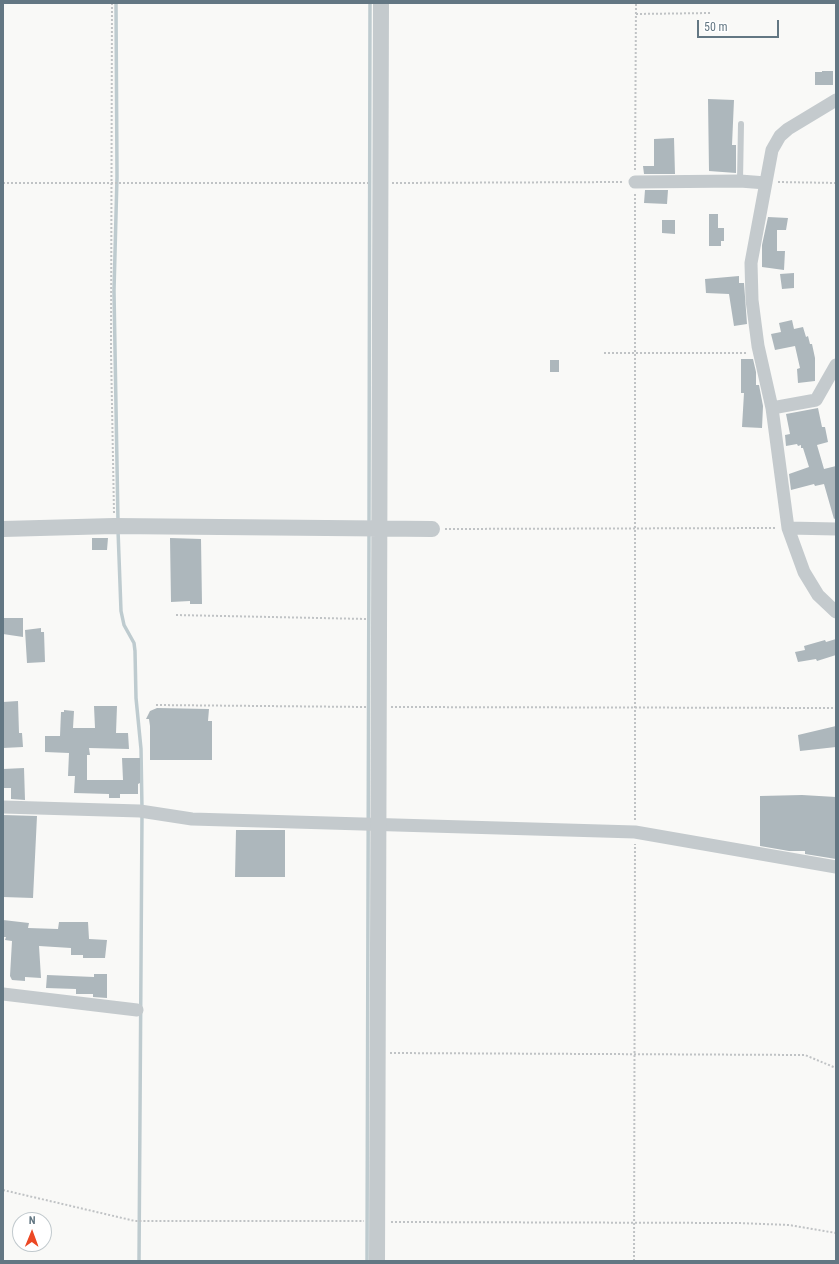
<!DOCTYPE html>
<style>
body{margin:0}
#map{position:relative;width:839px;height:1264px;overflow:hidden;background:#f9f9f7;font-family:"Roboto Condensed",sans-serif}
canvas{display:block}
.frame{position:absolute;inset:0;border:4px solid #637783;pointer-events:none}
.north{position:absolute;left:12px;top:1212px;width:40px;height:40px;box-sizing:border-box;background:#fff;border:1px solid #c1c9cd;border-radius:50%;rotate:1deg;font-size:11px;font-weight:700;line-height:16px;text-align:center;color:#637783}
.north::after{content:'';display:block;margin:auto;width:14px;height:18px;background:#ec4824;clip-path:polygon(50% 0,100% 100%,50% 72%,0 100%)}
.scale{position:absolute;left:697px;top:20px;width:82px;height:18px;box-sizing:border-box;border:2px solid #637783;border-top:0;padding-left:5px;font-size:12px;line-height:14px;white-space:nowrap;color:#637783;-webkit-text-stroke:3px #fff;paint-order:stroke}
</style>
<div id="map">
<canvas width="839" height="1264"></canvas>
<div class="frame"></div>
<div class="north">N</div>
<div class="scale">50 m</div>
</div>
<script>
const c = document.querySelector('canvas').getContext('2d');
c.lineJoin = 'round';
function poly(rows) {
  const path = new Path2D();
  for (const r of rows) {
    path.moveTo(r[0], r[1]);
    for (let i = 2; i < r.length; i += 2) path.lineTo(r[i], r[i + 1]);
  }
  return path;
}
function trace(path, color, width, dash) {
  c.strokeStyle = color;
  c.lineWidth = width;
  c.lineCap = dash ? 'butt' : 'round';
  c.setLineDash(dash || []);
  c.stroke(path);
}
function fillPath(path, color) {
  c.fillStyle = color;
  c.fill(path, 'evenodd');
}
const stream = poly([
 [116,3,117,177,114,291,118,522],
 [369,524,370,3],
 [118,530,121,611,124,625,134,643,135,651,136,698,141,749,142,809],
 [139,1261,142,815],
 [367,1261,369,532]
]);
const building = poly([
 [822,71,833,71,833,85,815,85,815,72,822,72],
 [708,99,734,100,732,145,736,145,736,173,709,171],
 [674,138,675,174,644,174,643,166,654,166,654,139],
 [645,190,668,190,667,204,644,203],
 [709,214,718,214,718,228,724,228,724,241,721,241,721,246,709,246],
 [768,217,788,218,786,230,777,230,777,251,785,251,784,270,762,267,762,245],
 [662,220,675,220,675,234,662,233],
 [794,273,794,288,782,289,780,274],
 [739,276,739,283,744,283,747,324,734,326,729,294,706,293,705,279],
 [792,320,794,329,803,327,806,337,808,336,810,344,812,344,815,358,815,381,798,383,797,369,800,368,795,346,775,350,771,334,781,332,779,323],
 [741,359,753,359,756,372,756,385,759,385,763,406,762,428,742,427,744,393,741,393],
 [550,360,559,360,559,372,550,372],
 [818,408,822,427,825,427,828,442,817,445,824,469,836,466,836,518,834,519,824,484,815,486,814,484,791,490,789,474,809,467,803,448,801,448,801,445,798,446,797,444,786,446,785,435,790,434,786,414],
 [92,538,108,538,107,550,92,550],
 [170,538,201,539,202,604,190,604,190,601,171,602],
 [3,618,23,618,23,637,3,634],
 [41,628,41,632,44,632,45,662,27,663,25,630],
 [836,639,836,655,817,661,816,659,798,662,795,652,805,650,804,646,825,640,826,642],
 [18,701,19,733,22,733,23,747,3,748,3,702],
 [94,706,117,706,116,733,128,733,129,749,89,748,90,755,87,755,87,780,123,780,122,758,140,758,140,783,138,784,138,794,120,794,120,798,109,798,109,794,74,793,75,776,68,776,69,753,45,752,45,736,60,736,61,712,64,712,64,710,74,711,73,728,95,728],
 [157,708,209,709,208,721,212,721,212,760,150,760,150,726,149,719,146,719,150,711],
 [836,726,836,747,800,751,798,735],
 [24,768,25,800,11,799,11,788,3,788,3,769],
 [802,795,836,797,836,859,805,854,805,851,789,851,760,846,760,796],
 [3,815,37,816,33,898,3,897],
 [236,830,285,830,285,877,235,877],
 [3,920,29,923,28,928,58,929,59,922,88,922,89,939,107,940,105,958,83,958,83,955,71,955,71,948,39,946,41,978,25,977,25,981,12,980,10,976,12,941,5,940,6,937,3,937],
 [94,974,107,974,107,998,93,997,93,994,76,994,76,989,46,988,47,975,94,977]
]);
const path = poly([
 [112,3,111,352,114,513],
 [636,14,711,13],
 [635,170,636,3],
 [778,182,836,183],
 [3,183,368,183],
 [392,183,624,182],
 [604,353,747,353],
 [445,529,777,528],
 [176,615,366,619],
 [156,705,367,707],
 [391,707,836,708],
 [635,820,635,192],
 [390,1053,805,1055,836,1068],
 [3,1190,135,1221,364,1221],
 [391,1222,738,1223,789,1225,836,1233],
 [634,1261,635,844]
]);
const service = poly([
 [740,181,741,124]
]);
const minor = poly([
 [836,100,788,129,780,136,772,150,751,263,752,300,758,346,772,408,788,528,804,572,818,595,836,612],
 [635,182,740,181,766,183],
 [772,408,816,400,836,365],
 [788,528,836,529],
 [3,807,140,811,192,819,635,832,836,867],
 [3,994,137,1010]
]);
const tertiary = poly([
 [3,529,114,526,432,529],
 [377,1261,381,3]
]);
trace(stream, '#becbcf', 3.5);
fillPath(building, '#adb7bc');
trace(path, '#c0c3c5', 2, [2, 2]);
trace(service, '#c4cacd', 6);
trace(minor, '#c4cacd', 13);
trace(tertiary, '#c4cacd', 16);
</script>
